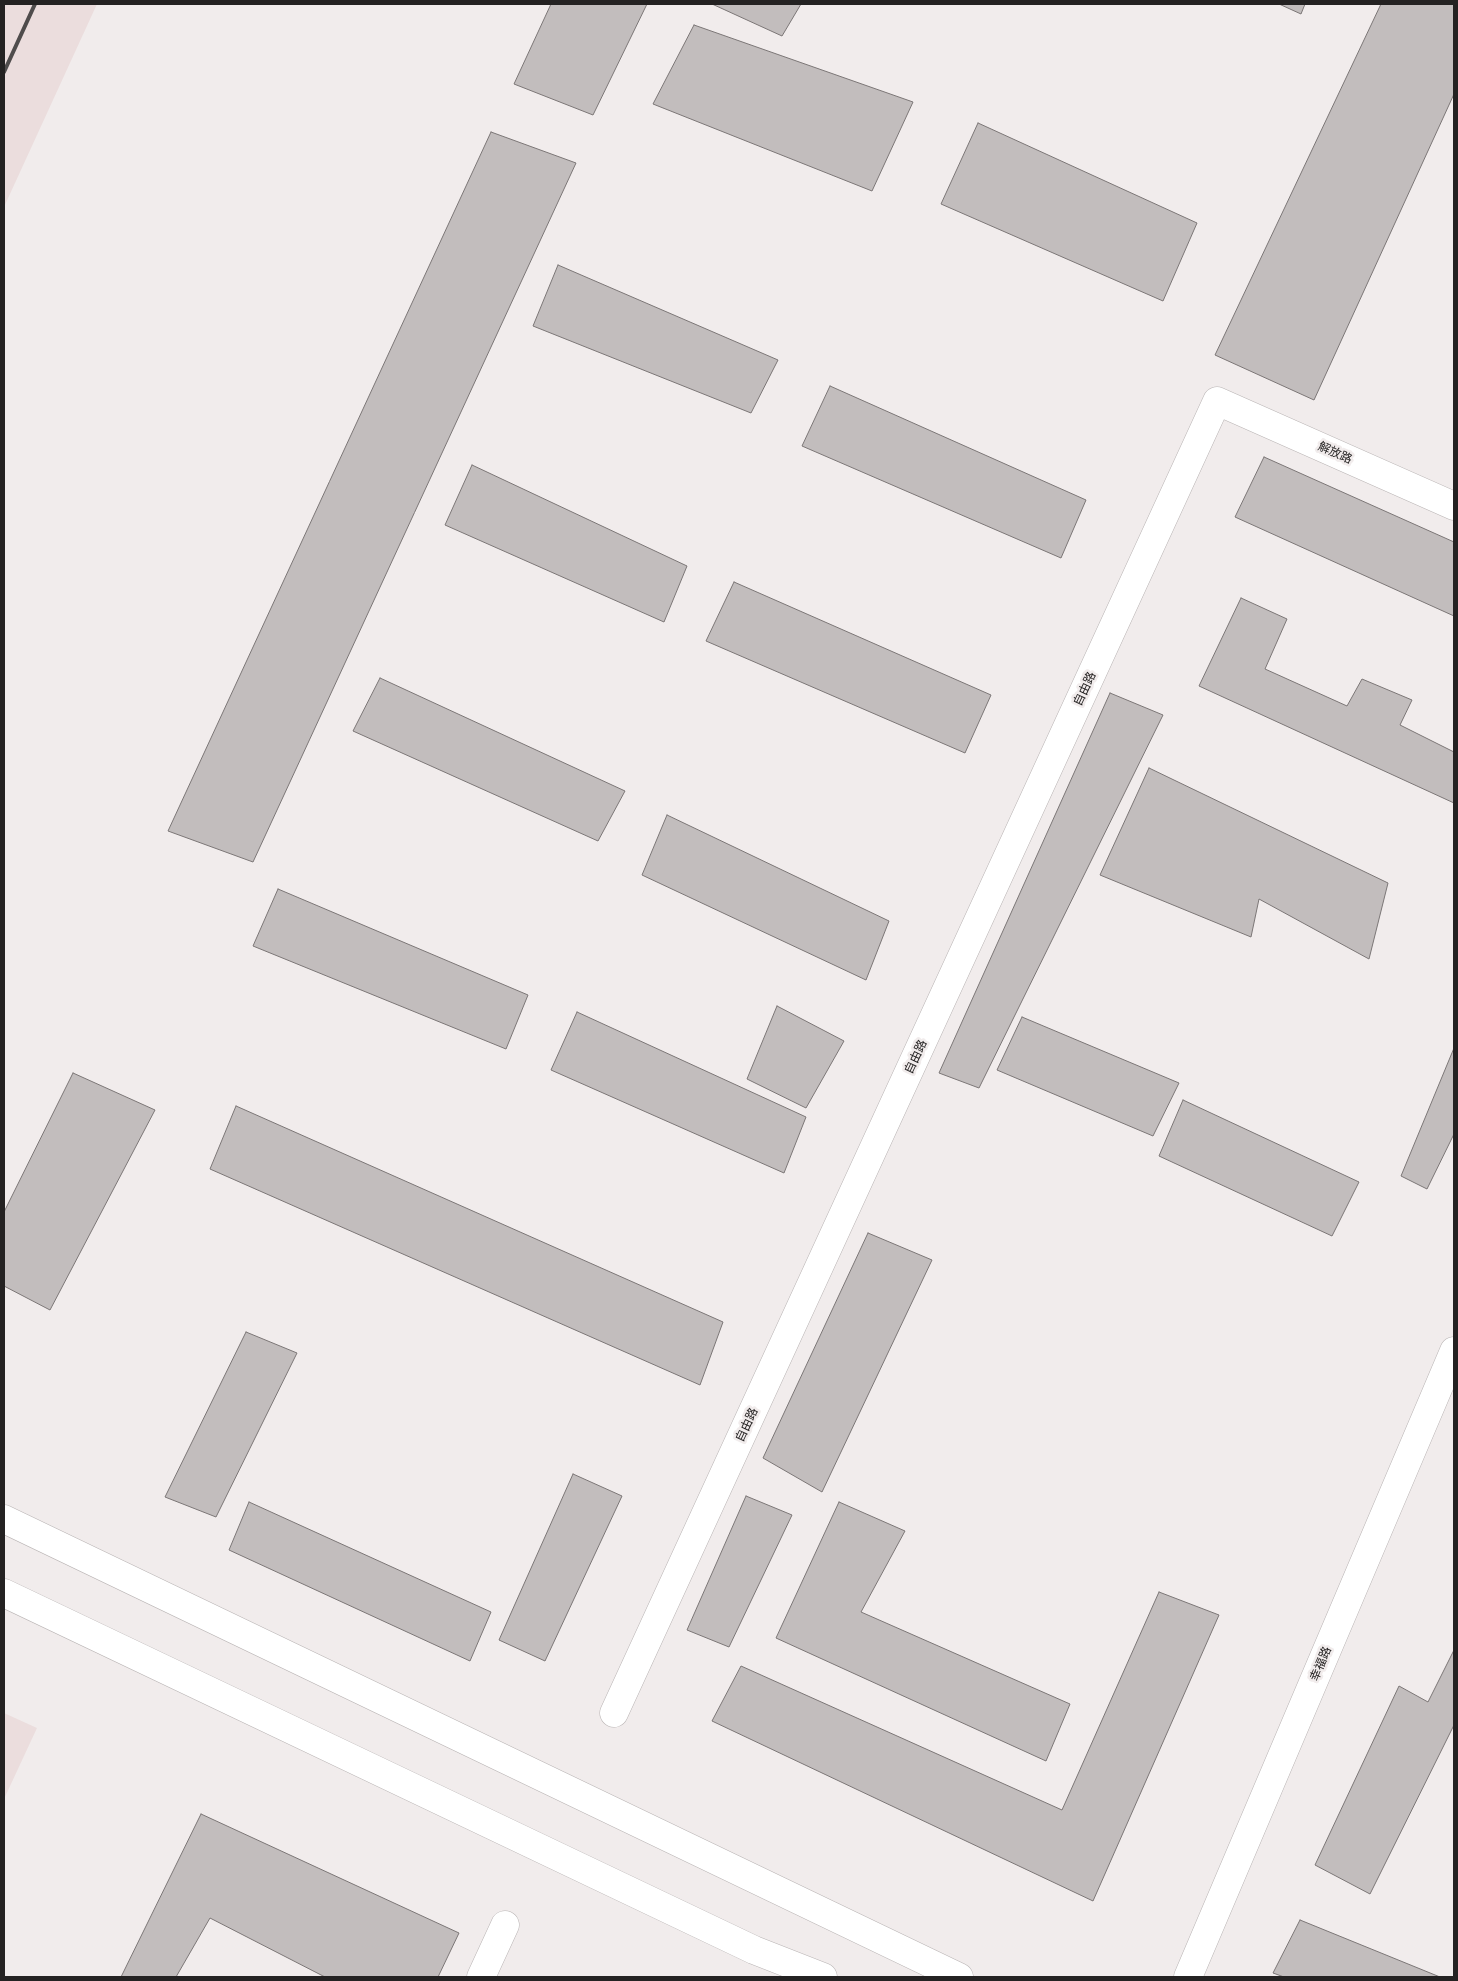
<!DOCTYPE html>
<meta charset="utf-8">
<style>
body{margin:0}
#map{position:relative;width:1458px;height:1981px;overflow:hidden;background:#f1ecec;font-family:Figtree,sans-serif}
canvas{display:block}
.frame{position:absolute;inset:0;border:5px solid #242222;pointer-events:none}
</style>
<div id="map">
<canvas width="1458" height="1981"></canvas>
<div class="frame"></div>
</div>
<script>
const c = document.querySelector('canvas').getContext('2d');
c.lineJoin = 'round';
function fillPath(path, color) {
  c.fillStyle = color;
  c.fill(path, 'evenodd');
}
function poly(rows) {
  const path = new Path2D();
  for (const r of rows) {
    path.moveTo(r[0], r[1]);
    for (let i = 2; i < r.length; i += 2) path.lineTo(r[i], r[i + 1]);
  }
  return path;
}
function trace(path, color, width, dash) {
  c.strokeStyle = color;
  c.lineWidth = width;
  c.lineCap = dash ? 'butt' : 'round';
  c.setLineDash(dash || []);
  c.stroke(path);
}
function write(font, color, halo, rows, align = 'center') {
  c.font = font + ' Figtree,"Noto Sans SC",sans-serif';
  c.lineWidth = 5;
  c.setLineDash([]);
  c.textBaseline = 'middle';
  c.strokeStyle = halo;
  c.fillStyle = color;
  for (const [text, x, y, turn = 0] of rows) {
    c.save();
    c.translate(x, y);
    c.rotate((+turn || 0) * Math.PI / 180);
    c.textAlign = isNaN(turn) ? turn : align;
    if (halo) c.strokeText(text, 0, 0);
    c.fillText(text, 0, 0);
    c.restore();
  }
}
const built = poly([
 [4,4,97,4,4,207],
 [4,1713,37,1728,4,1799]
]);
const building = poly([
 [551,4,647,4,593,115,514,84,551,4],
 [712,4,801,4,782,36,712,4],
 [1279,4,1305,4,1301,14,1279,4],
 [1381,4,1454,4,1454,94,1314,400,1215,355,1381,4],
 [694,25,913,102,872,191,653,104,694,25],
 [978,123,1197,223,1163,301,941,204,978,123],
 [491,132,576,163,253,862,168,831,491,132],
 [558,265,778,360,751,413,533,326,558,265],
 [830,386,1086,500,1061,558,802,446,830,386],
 [1264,457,1454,542,1454,616,1235,517,1264,457],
 [472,465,687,566,664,622,445,525,472,465],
 [734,582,991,695,965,753,706,641,734,582],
 [1241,598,1287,619,1265,669,1347,706,1362,679,1412,700,1400,725,1454,752,1454,803,1199,686,1241,598],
 [380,678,625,791,598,841,353,731,380,678],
 [1110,693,1163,715,979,1088,939,1073,1110,693],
 [1149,768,1388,883,1369,959,1259,899,1251,937,1100,875,1149,768],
 [667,815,889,921,866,980,642,875,667,815],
 [278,889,528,995,506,1049,253,946,278,889],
 [777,1006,844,1041,806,1108,747,1079,777,1006],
 [577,1012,806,1117,784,1173,551,1070,577,1012],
 [1022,1017,1179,1083,1153,1136,997,1070,1022,1017],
 [1454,1048,1454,1134,1427,1189,1401,1176,1454,1048],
 [73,1073,155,1110,50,1310,4,1286,4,1212,73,1073],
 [1183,1100,1359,1182,1332,1236,1159,1156,1183,1100],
 [236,1106,723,1322,700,1385,210,1169,236,1106],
 [868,1233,932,1260,822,1492,763,1458,868,1233],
 [246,1332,297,1353,216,1517,165,1497,246,1332],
 [573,1474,622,1496,545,1661,499,1640,573,1474],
 [746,1496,792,1515,729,1647,687,1630,746,1496],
 [249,1502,491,1612,470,1661,229,1550,249,1502],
 [839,1502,905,1531,861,1612,1070,1704,1046,1761,776,1638,839,1502],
 [1159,1592,1219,1615,1093,1901,712,1721,741,1666,1062,1810,1159,1592],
 [1454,1650,1454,1725,1370,1894,1315,1865,1399,1686,1428,1702,1454,1650],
 [201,1814,459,1933,438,1977,325,1977,210,1918,176,1977,121,1977,201,1814],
 [1300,1920,1440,1977,1284,1977,1273,1973,1300,1920]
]);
const minor = poly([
 [614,1713,1217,401,1454,506],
 [481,1977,505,1925],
 [1188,1977,1454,1351]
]);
const primary = poly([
 [4,1519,959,1977],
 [4,1593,754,1950,823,1977]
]);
const rail = poly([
 [4,72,35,4]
]);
const streetNames = [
 ["解放路",1335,453,24],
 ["自由路",1085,689,-65],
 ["自由路",916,1057,-65],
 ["自由路",747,1425,-65],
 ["幸福路",1321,1664,-67]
];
fillPath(built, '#ebdddd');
fillPath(building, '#c2bdbd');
trace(building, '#7b7676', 1);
trace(minor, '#b9b4b4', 29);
trace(primary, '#b9b4b4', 29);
trace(minor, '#fff', 28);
trace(primary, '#fff', 28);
trace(rail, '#4f4c4c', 4);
write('12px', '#242222', '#f1ecec', streetNames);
</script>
